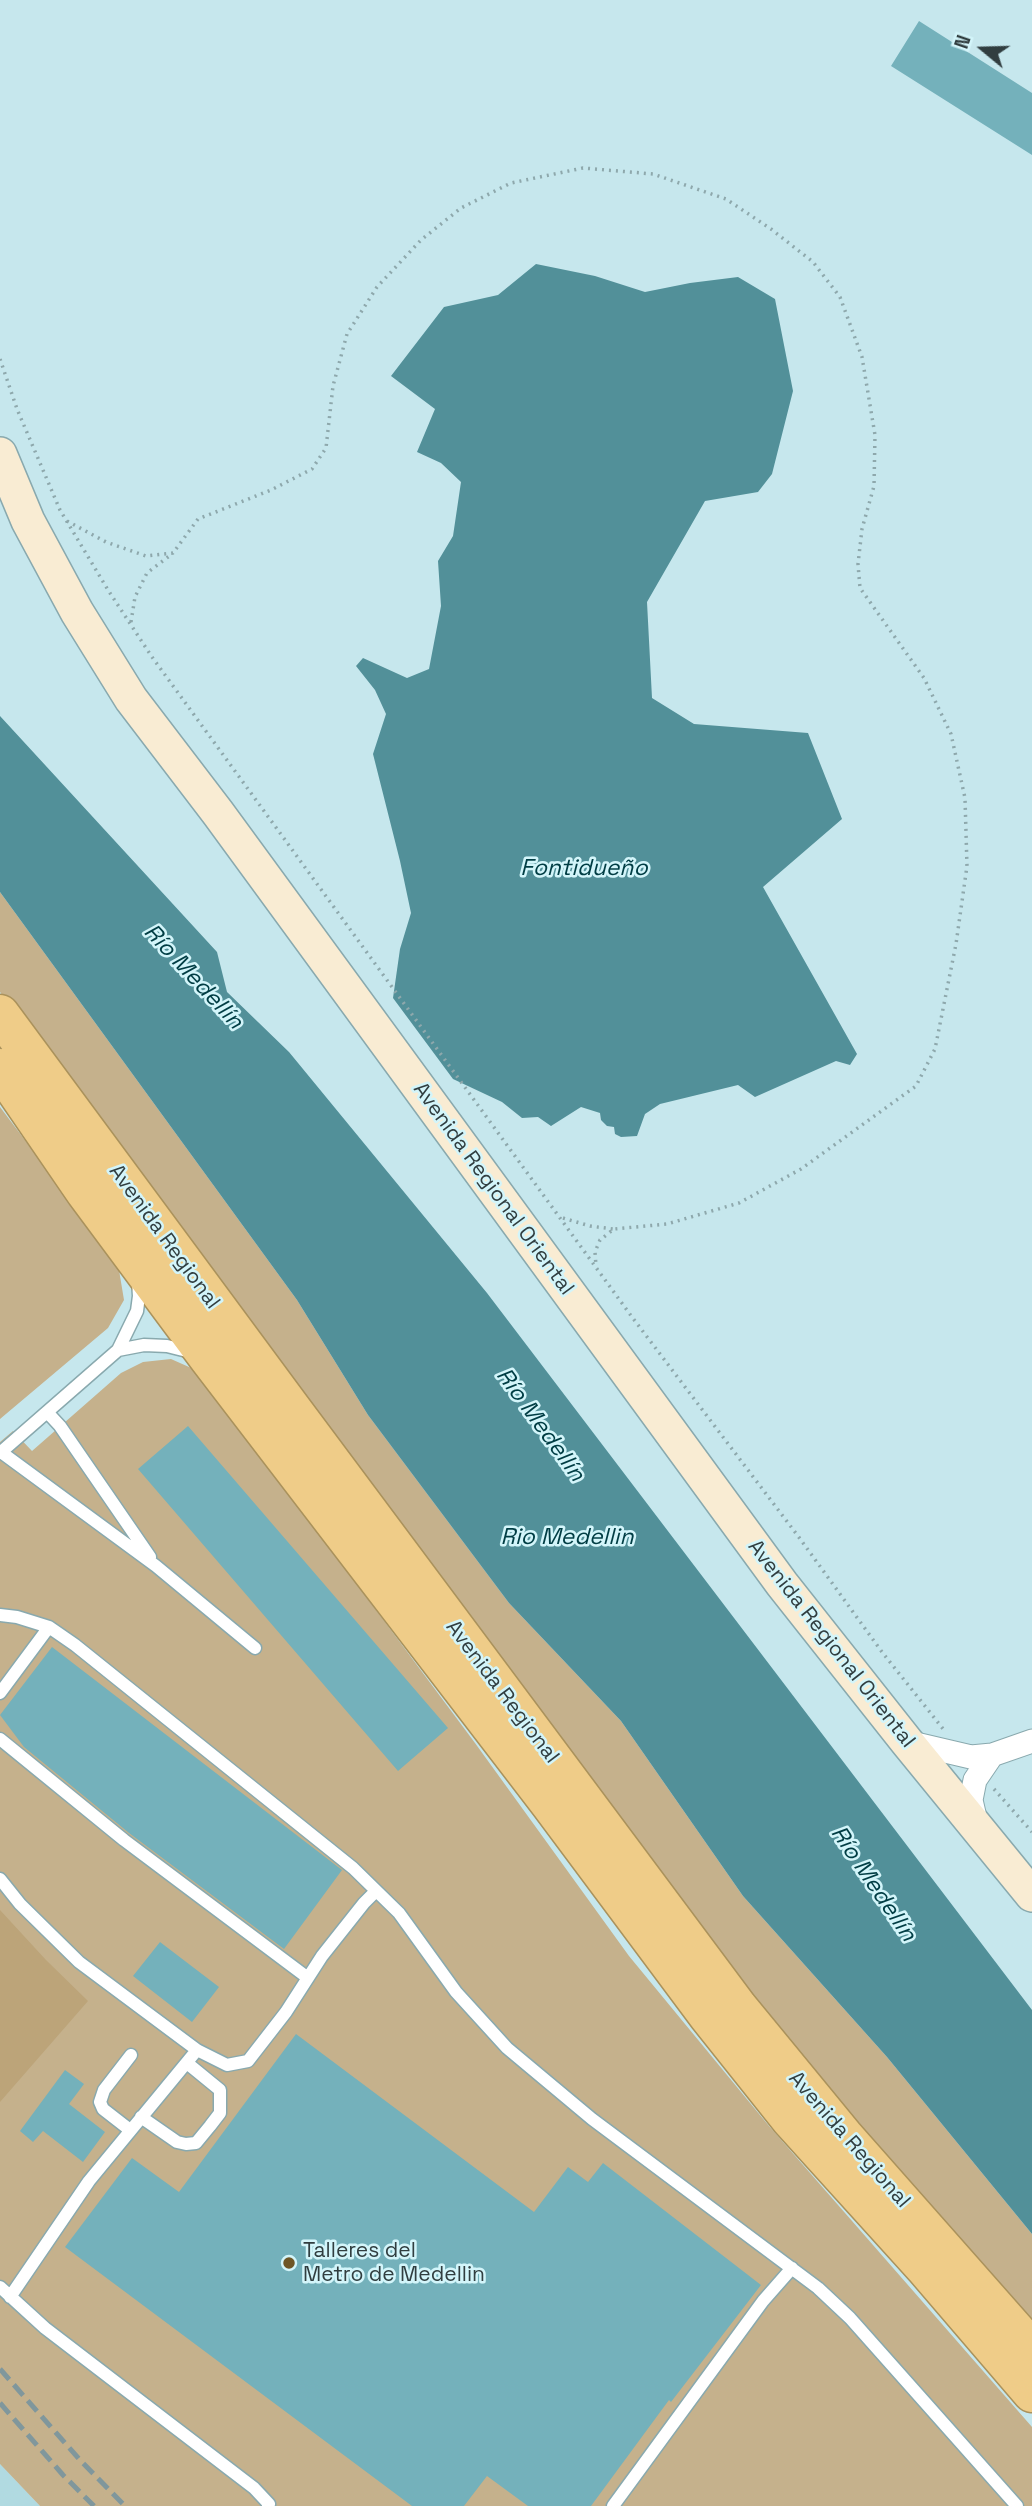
<!DOCTYPE html>
<meta charset="utf-8">
<style>
body{margin:0}
#map{position:relative;width:1032px;height:2506px;overflow:hidden;background:#c6e7ed;font-family:"Space Grotesk",sans-serif}
canvas{display:block}
.north{position:absolute;left:948px;top:14px;width:70px;height:70px;-webkit-text-stroke:5px #d3f5fa;paint-order:stroke;rotate:289deg;font-size:19px;font-weight:700;line-height:28px;text-align:center;color:#313e40}
.north::after{content:'';display:block;margin:auto;width:24px;height:32px;background:#313e40;clip-path:polygon(50% 0,100% 100%,50% 72%,0 100%)}
</style>
<div id="map">
<canvas width="1032" height="2506"></canvas>
<div class="north">N</div>
</div>
<script>
const c = document.querySelector('canvas').getContext('2d');
c.lineJoin = 'round';
function fillPath(path, color) {
  c.fillStyle = color;
  c.fill(path, 'evenodd');
}
function poly(rows) {
  const path = new Path2D();
  for (const r of rows) {
    path.moveTo(r[0], r[1]);
    for (let i = 2; i < r.length; i += 2) path.lineTo(r[i], r[i + 1]);
  }
  return path;
}
function trace(path, color, width, dash) {
  c.strokeStyle = color;
  c.lineWidth = width;
  c.lineCap = dash ? 'butt' : 'round';
  c.setLineDash(dash || []);
  c.stroke(path);
}
function write(font, color, halo, rows, align = 'center') {
  c.font = font + ' "Space Grotesk",sans-serif';
  c.lineWidth = 5;
  c.setLineDash([]);
  c.textBaseline = 'middle';
  c.strokeStyle = halo;
  c.fillStyle = color;
  for (const [text, x, y, turn = 0] of rows) {
    c.save();
    c.translate(x, y);
    c.rotate((+turn || 0) * Math.PI / 180);
    c.textAlign = isNaN(turn) ? turn : align;
    if (halo) c.strokeText(text, 0, 0);
    c.fillText(text, 0, 0);
    c.restore();
  }
}
const built = poly([
 [0,2464,40,2506,0,2506]
]);
const green = poly([
 [0,892,297,1300,368,1415,509,1603,621,1721,743,1896,887,2057,1032,2234,1032,2332,817,2081,151,1196,0,992],
 [0,1107,118,1264,124,1300,108,1328,0,1419],
 [171,1359,198,1371,475,1743,629,1956,769,2126,1032,2427,1032,2506,40,2506,0,2464,0,1442,13,1431,32,1451,121,1373,143,1362]
]);
const forest = poly([
 [0,1910,46,1960,88,2001,0,2102]
]);
const water = poly([
 [536,264,595,276,645,292,690,283,738,277,775,299,793,391,772,474,758,492,705,501,647,602,652,698,694,724,808,733,842,819,763,887,857,1054,850,1065,836,1061,755,1097,738,1085,660,1104,645,1114,637,1136,621,1137,615,1134,614,1127,607,1126,601,1120,600,1113,581,1107,551,1126,538,1117,522,1118,502,1102,453,1079,393,998,400,949,411,913,400,861,373,754,386,714,375,690,356,666,363,658,407,678,429,669,441,606,438,561,453,536,461,482,441,463,417,452,435,409,391,376,444,307,498,295],
 [0,716,217,952,227,992,289,1052,487,1293,1032,2010,1032,2234,887,2057,743,1896,621,1721,509,1603,368,1415,297,1300,0,892]
]);
const building = poly([
 [919,21,1032,93,1032,155,891,66],
 [188,1426,448,1728,398,1771,138,1469],
 [52,1647,342,1870,284,1949,129,1833,24,1747,0,1715],
 [160,1942,219,1987,192,2022,133,1976],
 [296,2034,534,2212,568,2167,588,2182,603,2163,761,2285,671,2402,669,2400,591,2506,528,2506,487,2476,464,2506,412,2506,65,2247,132,2158,179,2192],
 [65,2070,84,2084,69,2104,105,2132,83,2162,43,2131,33,2142,20,2131]
]);
const path = poly([
 [0,359,17,409,60,510,108,590,152,657,632,1317,798,1536,882,1652,944,1730],
 [67,521,106,542,146,556,173,553,198,519,271,490,312,469,326,448,333,386,347,334,377,287,421,240,461,208,511,183,583,168,653,174,726,199,771,229,813,262,840,297,862,357,875,435,874,486,862,529,858,564,860,588,924,678,951,734,965,798,967,866,956,944,935,1049,916,1086,801,1169,739,1203,667,1224,614,1229,600,1240,595,1252,596,1266],
 [131,622,135,597,147,573,172,554],
 [563,1218,590,1226,613,1229],
 [994,1789,1032,1832]
]);
const service = poly([
 [118,1350,144,1345,167,1346,191,1352],
 [47,1412,60,1426,150,1557],
 [1,1452,156,1566,255,1648],
 [0,1453,118,1350,137,1311,139,1296,138,1281],
 [0,1615,17,1617,49,1627,75,1645,353,1868,399,1913,456,1992,507,2048,592,2119,818,2288,850,2318,1017,2506],
 [0,1693,49,1627],
 [0,1739,124,1840,308,1978],
 [0,1879,20,1904,79,1962,197,2050,227,2065,248,2061,286,2012,322,1956,364,1903,376,1891],
 [141,2117,177,2142,186,2144,196,2143,210,2126,220,2113,220,2090,187,2063],
 [130,2130,103,2109,100,2102,104,2090,131,2055],
 [0,2287,45,2328,254,2488,269,2504,268,2506],
 [10,2297,89,2181,197,2050],
 [613,2506,763,2301,792,2268]
]);
const minor = poly([
 [907,1742,971,1757,992,1755,1032,1741],
 [977,1826,971,1800,975,1780,992,1755]
]);
const secondary = poly([
 [0,454,28,521,77,612,131,699,218,813,782,1584,907,1742,1032,1895]
]);
const trunk = poly([
 [0,1014,289,1405,738,2007,844,2136,1032,2349],
 [0,1068,85,1192,209,1359,550,1804,708,2016,790,2119,924,2267,1032,2393]
]);
const rail = poly([
 [0,2369,80,2460,125,2506],
 [0,2403,63,2475,94,2506]
]);
const markers = [
 [289,2263,7,"#6e5626"]
];
const streetNames = [
 ["Avenida Regional Oriental",493,1189,54],
 ["Avenida Regional",164,1237,54],
 ["Avenida Regional Oriental",831,1644,52],
 ["Avenida Regional",502,1692,53],
 ["Avenida Regional",849,2140,49]
];
const poiNames = [
 ["Talleres del",303,2251],
 ["Metro de Medellin",303,2275]
];
const waterNames = [
 ["Fontidueño",584,869],
 ["Río Medellín",193,977,47],
 ["Río Medellín",540,1425,54],
 ["Rio Medellin",567,1538],
 ["Río Medellín",873,1884,56]
];
fillPath(built, '#b1dae1');
fillPath(green, '#c5b18c');
fillPath(forest, '#bca479');
fillPath(water, '#529099');
fillPath(building, '#74b1bb');
trace(service, '#89a9ae', 15);
trace(minor, '#89a9ae', 25);
trace(secondary, '#89a9ae', 36);
trace(trunk, '#aa925c', 41);
trace(path, '#8ea8ac', 3.5, [2, 5]);
trace(service, '#fff', 12);
trace(minor, '#fff', 23);
trace(secondary, '#f9ecd3', 33);
trace(trunk, '#efcc88', 38);
trace(rail, '#80979c', 5, [14, 7]);
for (const [x, y, r, color] of markers) {
  const dot = new Path2D();
  dot.arc(x, y, r, 0, 2 * Math.PI);
  c.fillStyle = color;
  c.fill(dot);
  trace(dot, '#d3f5fa', 2.5);
}
write('21px', '#313e40', '#d3f5fa', streetNames);
write('21px', '#313e40', '#d3f5fa', poiNames, 'left');
write('italic 23px', '#003d44', '#d3f5fa', waterNames);
</script>
